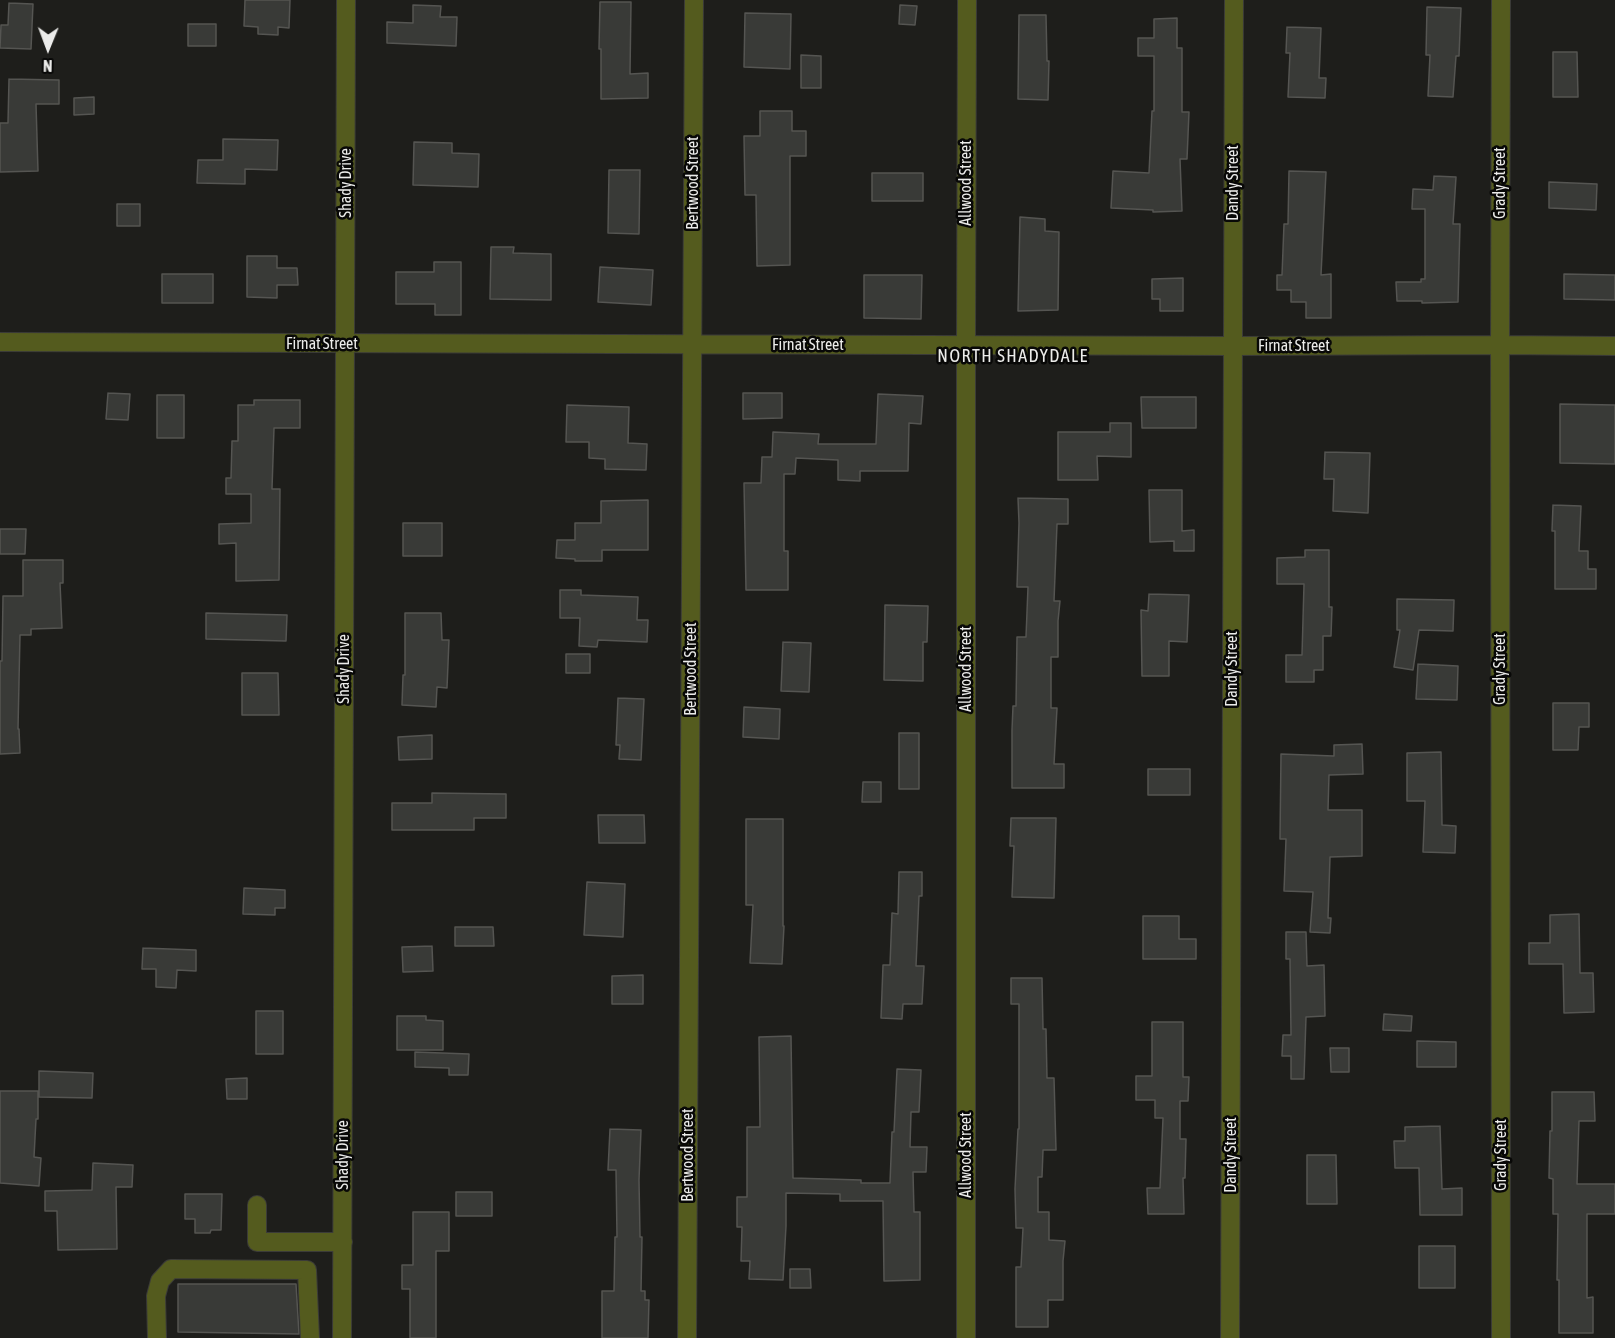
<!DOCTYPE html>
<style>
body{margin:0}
#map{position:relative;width:1615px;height:1338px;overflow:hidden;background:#1e1e1b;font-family:"Asap Condensed",sans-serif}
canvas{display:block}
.north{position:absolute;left:18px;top:18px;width:60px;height:60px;-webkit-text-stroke:4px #080807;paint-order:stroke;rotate:181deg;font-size:16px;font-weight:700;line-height:24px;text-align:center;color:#ececea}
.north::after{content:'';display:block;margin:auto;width:21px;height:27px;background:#ececea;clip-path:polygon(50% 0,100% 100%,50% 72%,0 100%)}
</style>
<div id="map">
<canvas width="1615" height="1338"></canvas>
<div class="north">N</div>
</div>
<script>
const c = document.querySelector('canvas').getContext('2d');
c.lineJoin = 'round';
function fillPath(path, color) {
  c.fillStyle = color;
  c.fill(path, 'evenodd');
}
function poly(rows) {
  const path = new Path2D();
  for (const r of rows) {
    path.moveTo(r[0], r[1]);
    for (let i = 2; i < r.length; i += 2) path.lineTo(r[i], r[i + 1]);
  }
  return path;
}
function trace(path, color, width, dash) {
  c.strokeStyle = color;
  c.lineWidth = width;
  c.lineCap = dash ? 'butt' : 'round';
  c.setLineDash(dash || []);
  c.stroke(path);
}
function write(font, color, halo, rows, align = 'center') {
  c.font = font + ' "Asap Condensed",sans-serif';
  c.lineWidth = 5;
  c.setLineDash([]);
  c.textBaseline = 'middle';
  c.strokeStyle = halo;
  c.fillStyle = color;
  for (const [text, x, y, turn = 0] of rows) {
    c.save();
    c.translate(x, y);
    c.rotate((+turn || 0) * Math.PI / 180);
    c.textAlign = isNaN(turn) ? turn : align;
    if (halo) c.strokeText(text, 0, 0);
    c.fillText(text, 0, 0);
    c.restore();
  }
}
const building = poly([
 [245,0,290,0,289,28,278,27,278,35,258,34,258,27,244,26,245,0],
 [600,2,631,2,630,74,648,73,648,98,601,99,601,49,599,49,600,2],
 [9,3,33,4,31,49,0,48,1,25,8,25,9,3],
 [413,5,441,6,440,17,457,17,456,46,387,43,387,22,413,23,413,5],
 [900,5,917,6,915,25,899,24,900,5],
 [1427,7,1461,8,1459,56,1456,56,1453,97,1428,96,1430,55,1426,55,1427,7],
 [745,13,791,14,790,69,744,67,745,13],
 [1019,15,1046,15,1047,61,1049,61,1048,100,1018,99,1019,15],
 [1177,18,1177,48,1182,48,1182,112,1189,112,1187,159,1180,159,1182,211,1153,212,1153,210,1111,208,1113,171,1149,173,1152,111,1154,111,1154,56,1138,56,1138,38,1154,38,1154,19,1177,18],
 [188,24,216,24,216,46,188,46,188,24],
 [1287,27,1321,28,1319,78,1326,78,1325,98,1288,97,1290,53,1286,53,1287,27],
 [1553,52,1577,52,1578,97,1553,97,1553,52],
 [801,55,821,56,821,88,801,88,801,55],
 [9,79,59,80,59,104,36,104,38,171,0,172,0,123,8,123,9,79],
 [94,97,94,114,74,115,74,98,94,97],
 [760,111,792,111,792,131,806,131,806,156,790,156,790,265,757,266,756,195,745,195,744,136,760,136,760,111],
 [223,139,278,140,277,170,245,169,245,184,197,183,198,160,223,160,223,139],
 [414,142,452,143,452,153,479,154,478,187,413,185,414,142],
 [609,170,640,170,639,234,608,233,609,170],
 [1289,171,1326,172,1321,275,1331,274,1331,318,1306,318,1306,302,1291,302,1291,290,1277,290,1277,275,1282,275,1284,224,1288,224,1289,171],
 [872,173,923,173,923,201,872,201,872,173],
 [1434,176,1456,177,1453,224,1460,224,1458,302,1422,303,1422,301,1397,301,1396,282,1421,282,1421,279,1425,279,1425,209,1412,209,1413,189,1433,190,1434,176],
 [1549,182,1597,184,1596,210,1549,208,1549,182],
 [117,204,140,204,140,226,117,226,117,204],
 [1020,217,1045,219,1045,231,1059,232,1058,310,1018,311,1020,217],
 [491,247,514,247,513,253,551,254,551,300,490,299,491,247],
 [247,256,277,256,277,268,297,268,298,285,277,285,277,298,247,297,247,256],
 [434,262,461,262,461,315,435,315,435,304,396,304,396,272,434,272,434,262],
 [600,267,653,270,651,305,598,302,600,267],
 [162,274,213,274,213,303,162,303,162,274],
 [1564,274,1615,275,1615,300,1564,299,1564,274],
 [864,275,922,275,921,319,864,318,864,275],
 [1183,278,1183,311,1160,311,1160,299,1152,299,1152,279,1183,278],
 [108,393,130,394,128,420,106,419,108,393],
 [743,393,782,393,782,418,743,419,743,393],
 [878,394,923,396,921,424,909,423,908,471,860,471,860,481,838,480,838,460,796,458,795,474,784,474,784,551,788,551,788,590,746,590,744,483,761,483,762,457,772,457,773,432,819,434,818,444,876,444,878,394],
 [157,395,184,395,184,438,157,438,157,395],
 [1141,397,1196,397,1196,428,1142,428,1141,397],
 [254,400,300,400,300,428,274,428,272,489,280,489,279,580,236,581,236,543,219,544,219,524,251,523,251,494,226,494,226,478,231,478,232,441,238,441,238,405,254,405,254,400],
 [1560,404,1615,405,1615,464,1560,463,1560,404],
 [567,405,629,407,628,443,647,444,646,470,605,469,605,459,589,458,589,442,566,442,567,405],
 [1110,423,1131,423,1131,457,1097,456,1098,480,1058,480,1058,432,1110,432,1110,423],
 [1325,452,1370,453,1368,513,1333,511,1334,479,1324,479,1325,452],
 [1149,490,1182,490,1182,531,1194,530,1194,551,1174,551,1174,541,1150,542,1149,490],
 [1018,498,1068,499,1068,524,1057,524,1054,601,1060,601,1058,621,1058,657,1051,657,1051,708,1057,708,1054,764,1064,764,1064,788,1012,788,1012,730,1013,706,1016,706,1017,637,1026,637,1028,587,1017,587,1019,523,1018,498],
 [648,500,648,550,602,550,602,561,575,561,575,559,556,558,557,540,575,540,575,523,601,523,601,501,648,500],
 [1553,505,1581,506,1579,551,1588,551,1588,569,1596,569,1596,589,1555,589,1555,531,1552,531,1553,505],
 [403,523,442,523,442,556,403,556,403,523],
 [0,529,26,529,25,554,0,554,0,529],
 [1305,550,1329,550,1329,607,1332,607,1331,636,1323,636,1323,670,1314,670,1314,682,1286,682,1286,655,1302,655,1304,584,1277,584,1277,558,1305,557,1305,550],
 [23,560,63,560,63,583,60,583,62,628,31,629,31,635,20,635,18,729,19,729,20,753,0,754,0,661,2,661,3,596,23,596,23,560],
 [560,590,581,590,581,595,638,597,637,620,648,620,647,642,598,640,597,647,579,646,580,618,560,618,560,590],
 [1149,594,1189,595,1187,642,1169,641,1169,676,1142,676,1141,610,1148,611,1149,594],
 [1397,599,1454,600,1453,631,1419,630,1413,670,1394,667,1400,630,1397,630,1397,599],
 [885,605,928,606,927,642,923,642,923,681,884,680,885,605],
 [206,613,287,615,286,641,206,639,206,613],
 [405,613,441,613,442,640,449,640,447,688,437,687,436,707,402,705,403,675,405,675,405,613],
 [783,642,811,643,809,692,781,691,783,642],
 [566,654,590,654,590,673,566,673,566,654],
 [1418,664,1458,666,1457,700,1416,699,1418,664],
 [242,673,278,673,279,715,242,715,242,673],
 [618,698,644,699,641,760,619,759,620,745,616,745,618,698],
 [1553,703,1589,703,1589,727,1579,727,1578,750,1553,750,1553,703],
 [744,707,780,709,779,739,743,737,744,707],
 [899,733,919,733,919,789,899,789,899,733],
 [432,735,432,759,399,760,398,737,432,735],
 [1362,744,1363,774,1329,775,1328,810,1362,810,1362,856,1330,857,1328,918,1331,918,1330,933,1310,932,1313,892,1284,891,1286,839,1280,839,1281,754,1334,756,1334,745,1362,744],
 [1441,752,1442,825,1456,826,1455,853,1423,852,1425,801,1407,801,1407,753,1441,752],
 [1148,769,1190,769,1190,795,1148,795,1148,769],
 [863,782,881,782,881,802,862,802,863,782],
 [432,793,506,794,506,818,474,818,474,830,392,830,392,803,432,803,432,793],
 [598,815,644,815,645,843,599,843,598,815],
 [1011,818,1056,818,1054,898,1012,897,1014,846,1010,846,1011,818],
 [746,819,783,819,783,926,784,926,782,964,750,963,753,905,746,905,746,819],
 [899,872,922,872,922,896,919,896,916,966,924,966,922,1004,903,1004,902,1019,881,1018,883,965,890,965,892,913,898,914,899,872],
 [587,882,625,884,623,937,584,935,587,882],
 [244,888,285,890,285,908,275,908,275,915,243,914,244,888],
 [1579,914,1580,973,1593,973,1594,1012,1564,1013,1563,964,1529,964,1529,943,1550,943,1550,915,1579,914],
 [1143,916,1179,916,1179,939,1196,939,1196,959,1143,959,1143,916],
 [455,927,493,927,494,946,455,946,455,927],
 [1286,932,1306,932,1307,966,1324,965,1325,1016,1306,1017,1304,1079,1291,1079,1291,1056,1282,1056,1283,1035,1291,1035,1290,959,1286,959,1286,932],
 [432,946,433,971,403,972,402,947,432,946],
 [143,948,196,950,196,971,177,970,176,988,156,987,156,969,142,969,143,948],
 [643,975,643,1004,612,1004,612,976,643,975],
 [1011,978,1042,978,1043,1029,1046,1029,1047,1078,1054,1078,1056,1150,1043,1150,1042,1177,1038,1177,1038,1212,1049,1212,1049,1240,1065,1241,1063,1261,1063,1300,1048,1300,1048,1327,1016,1327,1016,1267,1021,1267,1023,1228,1016,1228,1015,1189,1018,1129,1019,1129,1019,1004,1011,1004,1011,978],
 [256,1011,283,1011,283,1054,256,1054,256,1011],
 [1384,1014,1412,1016,1411,1031,1383,1030,1384,1014],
 [397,1016,426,1016,426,1020,443,1021,443,1050,397,1050,397,1016],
 [1152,1022,1183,1022,1183,1077,1189,1077,1188,1101,1180,1101,1180,1139,1186,1139,1185,1178,1183,1178,1184,1214,1148,1214,1147,1188,1160,1188,1163,1118,1155,1118,1155,1100,1136,1100,1136,1076,1152,1076,1152,1022],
 [791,1036,793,1178,861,1180,861,1183,890,1183,892,1132,894,1132,897,1069,921,1070,919,1112,911,1112,910,1147,927,1147,926,1172,913,1172,914,1212,920,1212,920,1280,884,1281,883,1201,840,1201,840,1194,786,1193,786,1226,783,1280,749,1279,750,1261,741,1261,742,1227,737,1227,737,1197,747,1197,747,1127,760,1127,759,1037,791,1036],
 [1417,1041,1456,1042,1456,1067,1417,1067,1417,1041],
 [1330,1048,1349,1048,1349,1072,1331,1072,1330,1048],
 [415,1052,469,1054,468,1075,449,1075,449,1068,415,1067,415,1052],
 [39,1071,93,1073,92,1098,39,1097,39,1071],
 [247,1078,247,1099,227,1099,226,1079,247,1078],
 [0,1091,38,1091,38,1119,36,1119,34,1157,41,1158,39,1186,0,1183,0,1091],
 [1552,1092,1594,1092,1595,1121,1579,1121,1577,1184,1615,1184,1615,1214,1587,1214,1587,1298,1593,1297,1593,1333,1559,1333,1559,1280,1557,1280,1558,1214,1553,1214,1553,1179,1549,1178,1550,1131,1552,1131,1552,1092],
 [1440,1126,1442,1189,1462,1188,1462,1215,1420,1215,1419,1168,1395,1168,1394,1141,1405,1141,1405,1127,1440,1126],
 [610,1129,641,1130,639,1180,640,1237,642,1237,641,1291,645,1291,645,1300,649,1300,648,1338,602,1338,602,1291,614,1291,615,1237,617,1237,616,1170,608,1170,610,1129],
 [1307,1155,1336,1155,1337,1204,1307,1204,1307,1155],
 [93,1163,133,1165,132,1187,116,1187,117,1249,58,1250,57,1211,45,1211,45,1191,92,1190,93,1163],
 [456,1192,492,1192,492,1216,456,1216,456,1192],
 [185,1194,222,1194,221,1230,211,1230,210,1233,195,1233,195,1219,185,1219,185,1194],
 [413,1212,449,1212,449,1251,436,1251,436,1338,410,1338,410,1289,402,1289,402,1265,413,1265,413,1212],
 [1419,1246,1455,1246,1455,1288,1419,1288,1419,1246],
 [790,1269,810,1269,811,1288,790,1288,790,1269],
 [178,1284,296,1284,299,1334,178,1332,178,1284]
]);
const minor = poly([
 [0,342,1232,346,1500,345,1615,346],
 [257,1205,257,1242,343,1242],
 [157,1338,156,1296,160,1281,171,1269,307,1270,310,1338],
 [342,1338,346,0],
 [687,1338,694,0],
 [966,1338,966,344,967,0],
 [1230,1338,1234,0],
 [1501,1338,1500,345,1501,0]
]);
const streetNames = [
 ["Shady Drive",346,183,-90],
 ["Bertwood Street",693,183,-90],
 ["Allwood Street",966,183,-90],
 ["Dandy Street",1233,183,-90],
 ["Grady Street",1500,183,-90],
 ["Firnat Street",322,344],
 ["Firnat Street",808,345],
 ["Firnat Street",1294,346],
 ["Shady Drive",344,669,-90],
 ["Bertwood Street",691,669,-90],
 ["Allwood Street",966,669,-90],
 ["Dandy Street",1232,669,-90],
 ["Grady Street",1500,669,-90],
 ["Shady Drive",343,1155,-90],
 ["Bertwood Street",688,1155,-90],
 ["Allwood Street",966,1155,-90],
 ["Dandy Street",1231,1155,-90],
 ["Grady Street",1501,1155,-90]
];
const neighbourhoodNames = [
 ["NORTH SHADYDALE",1013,356]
];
fillPath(building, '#393a37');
trace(building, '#555552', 1.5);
trace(minor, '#3b3b38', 20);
trace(minor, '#545b1e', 18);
write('16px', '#ececea', '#080807', streetNames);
c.letterSpacing = '1.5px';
write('18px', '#ececea', '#080807', neighbourhoodNames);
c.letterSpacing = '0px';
</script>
